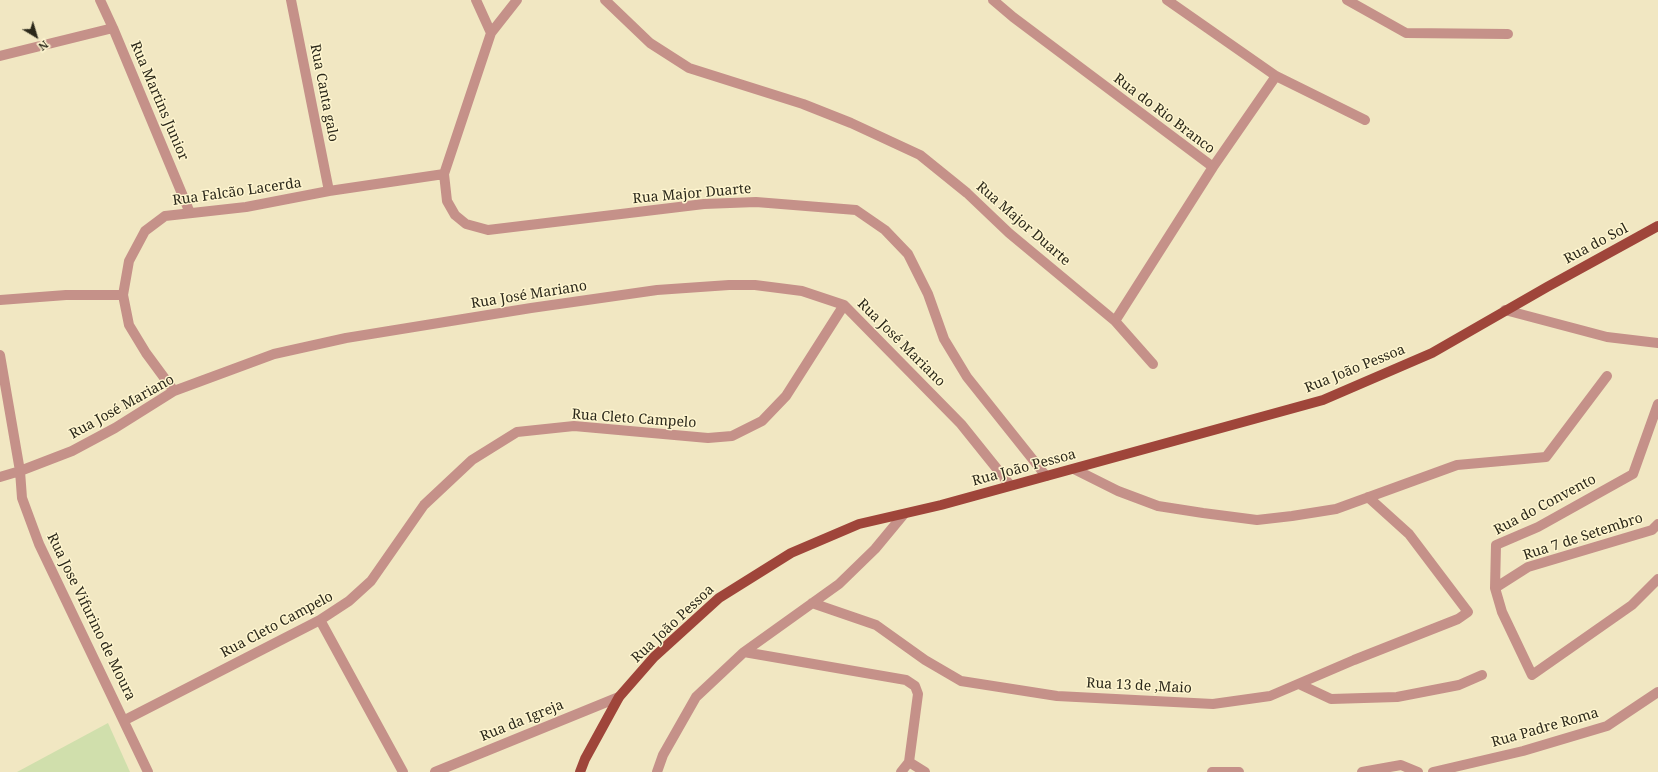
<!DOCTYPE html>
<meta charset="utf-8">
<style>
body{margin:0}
#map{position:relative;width:1658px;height:772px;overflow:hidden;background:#f1e7c2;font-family:"Noto Serif",serif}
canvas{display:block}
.north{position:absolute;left:16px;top:16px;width:40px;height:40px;-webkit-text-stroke:3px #fef5cf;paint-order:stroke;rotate:142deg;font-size:11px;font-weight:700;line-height:16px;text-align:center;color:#2b281a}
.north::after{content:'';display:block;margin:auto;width:14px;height:18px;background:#2b281a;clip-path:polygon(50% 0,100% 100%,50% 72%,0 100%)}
</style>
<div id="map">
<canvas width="1658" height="772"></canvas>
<div class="north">N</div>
</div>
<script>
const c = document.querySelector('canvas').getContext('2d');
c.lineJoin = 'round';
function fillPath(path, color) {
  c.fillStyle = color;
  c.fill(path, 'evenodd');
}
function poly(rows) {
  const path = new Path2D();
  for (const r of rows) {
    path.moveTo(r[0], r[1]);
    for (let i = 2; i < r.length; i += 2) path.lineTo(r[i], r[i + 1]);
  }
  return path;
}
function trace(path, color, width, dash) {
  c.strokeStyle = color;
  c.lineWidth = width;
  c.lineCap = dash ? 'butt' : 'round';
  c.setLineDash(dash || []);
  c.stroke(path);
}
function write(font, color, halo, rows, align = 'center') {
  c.font = font + ' "Noto Serif",serif';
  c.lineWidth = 3;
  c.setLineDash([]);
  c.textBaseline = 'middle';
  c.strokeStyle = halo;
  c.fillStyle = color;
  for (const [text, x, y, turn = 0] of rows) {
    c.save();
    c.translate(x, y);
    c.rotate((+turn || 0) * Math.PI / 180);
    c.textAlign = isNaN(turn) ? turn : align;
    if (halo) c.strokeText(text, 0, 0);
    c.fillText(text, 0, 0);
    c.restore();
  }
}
const green = poly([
 [108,723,130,772,17,772]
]);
const minor = poly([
 [100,0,113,28,190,213],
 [291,0,329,191],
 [476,0,491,33,444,174,447,201,455,215,466,224,488,230,704,204,756,202,856,210,885,230,908,254,928,294,944,339,967,377,1046,476],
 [605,0,650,43,689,68,803,104,851,123,920,155,967,193,1009,233,1115,321,1153,364],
 [993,0,1013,17,1213,167,1115,321],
 [1167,0,1276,76,1365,120],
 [1347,0,1406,33,1508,34],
 [491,33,517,0],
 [0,56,113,28],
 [1213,167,1276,76],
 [0,300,66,295,123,295],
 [1505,310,1607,337,1658,343],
 [0,355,20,471,22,498,39,544,148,772],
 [174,391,146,353,129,325,123,295,129,261,145,231,165,216,246,207,329,191,444,174],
 [1658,404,1633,474,1538,527,1496,545,1495,588,1502,612,1532,675,1632,605,1658,579],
 [1074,469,1118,491,1158,506,1203,513,1257,520,1292,516,1336,509,1457,465,1546,457,1607,376],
 [0,477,20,471,72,451,115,428,174,391,274,354,346,338,531,308,657,290,729,285,755,285,802,291,844,305,961,424,1010,485],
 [1495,588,1528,567,1652,530,1658,524],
 [812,603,876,625,925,660,961,681,1057,696,1213,704,1270,696,1354,660,1458,619,1468,612,1409,534,1368,497],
 [320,620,403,772],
 [744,652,906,680,915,686,918,694,909,762,901,772],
 [1299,684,1331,699,1397,697,1459,685,1482,675],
 [125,720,320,620,349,601,371,581,424,505,472,460,517,432,574,426,708,438,732,436,762,421,786,396,844,305],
 [909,762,925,772],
 [435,772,619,697],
 [657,772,663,755,696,697,744,652,839,584,875,549,904,514],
 [1212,772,1239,772],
 [1362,772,1401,765,1418,772],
 [1433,772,1523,751,1607,726,1658,692]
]);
const major = poly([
 [580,772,585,759,619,697,654,657,719,598,791,553,859,524,941,505,1323,400,1432,353,1547,287,1658,226]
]);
const streetNames = [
 ["Rua Canta galo",324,93,79],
 ["Rua Martins Junior",159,101,67],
 ["Rua do Rio Branco",1164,114,37],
 ["Rua Falcão Lacerda",237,192,-8],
 ["Rua Major Duarte",692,194,-5],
 ["Rua Major Duarte",1023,224,41],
 ["Rua do Sol",1596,244,-28],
 ["Rua José Mariano",529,295,-9],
 ["Rua José Mariano",901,343,45],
 ["Rua João Pessoa",1355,369,-22],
 ["Rua José Mariano",122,407,-29],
 ["Rua Cleto Campelo",634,419,4],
 ["Rua João Pessoa",1024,468,-15],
 ["Rua do Convento",1545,505,-28],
 ["Rua 7 de Setembro",1583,537,-18],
 ["Rua Jose Vifurino de Moura",91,617,64],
 ["Rua João Pessoa",673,624,-43],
 ["Rua Cleto Campelo",277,625,-28],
 ["Rua 13 de ,Maio",1139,686,3],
 ["Rua da Igreja",522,721,-22],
 ["Rua Padre Roma",1545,728,-16]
];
fillPath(green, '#d0dfac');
trace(minor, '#c59189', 10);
trace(major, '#9f453a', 10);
write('14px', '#2b281a', '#fef5cf', streetNames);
</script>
